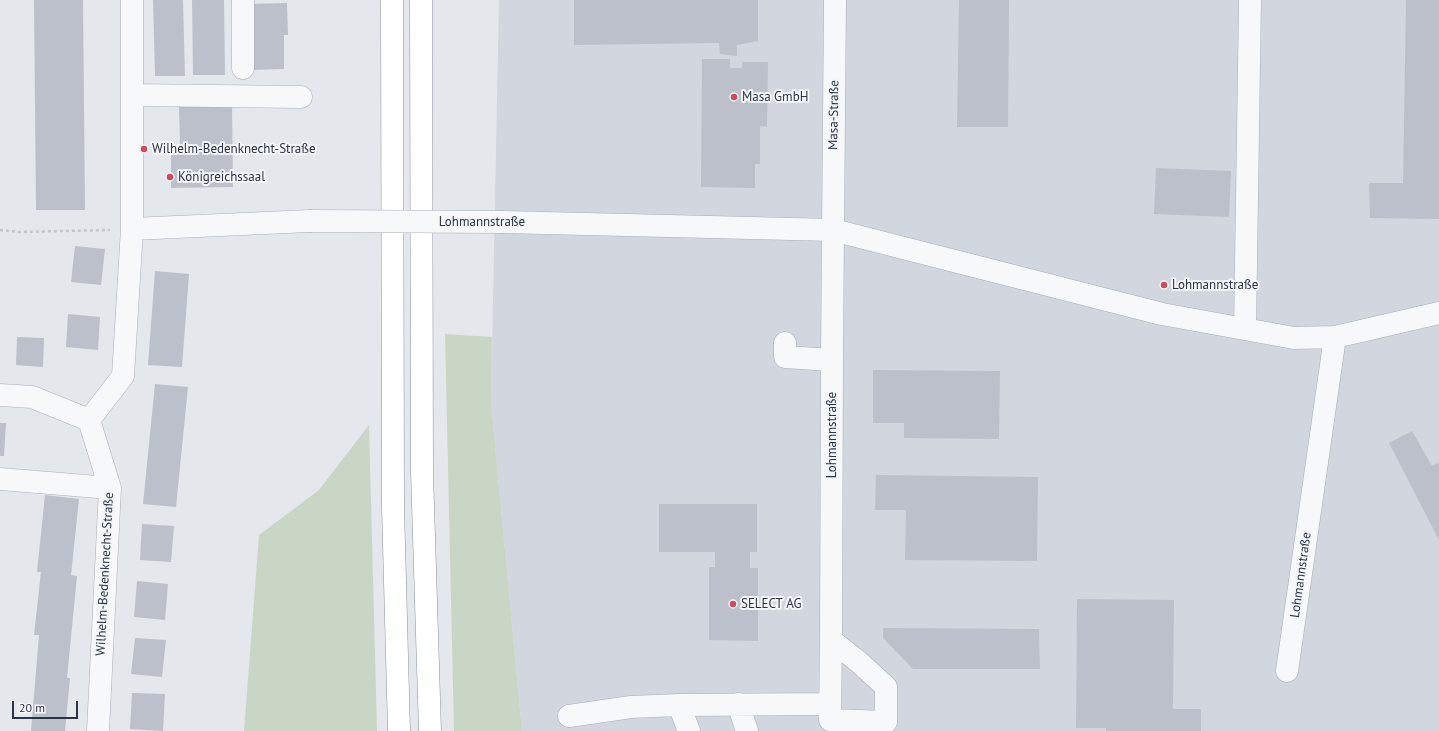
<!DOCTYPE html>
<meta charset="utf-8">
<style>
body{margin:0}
#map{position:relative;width:1439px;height:731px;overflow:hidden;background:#e4e7ec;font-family:"PT Sans",sans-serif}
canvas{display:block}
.scale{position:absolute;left:12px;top:701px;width:66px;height:18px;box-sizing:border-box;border:2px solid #2b3445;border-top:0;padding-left:5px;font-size:12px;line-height:14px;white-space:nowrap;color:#2b3445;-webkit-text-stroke:3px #f4f6f9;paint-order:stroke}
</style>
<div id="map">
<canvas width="1439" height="731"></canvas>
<div class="scale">20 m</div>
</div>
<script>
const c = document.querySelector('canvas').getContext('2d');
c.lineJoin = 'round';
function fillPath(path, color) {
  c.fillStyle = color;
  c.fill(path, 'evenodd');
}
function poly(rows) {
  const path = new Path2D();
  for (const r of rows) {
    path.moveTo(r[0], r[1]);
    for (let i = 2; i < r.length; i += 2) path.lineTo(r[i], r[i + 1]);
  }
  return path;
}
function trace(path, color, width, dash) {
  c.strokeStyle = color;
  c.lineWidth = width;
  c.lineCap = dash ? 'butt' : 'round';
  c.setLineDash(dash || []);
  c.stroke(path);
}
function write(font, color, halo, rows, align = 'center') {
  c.font = font + ' "PT Sans",sans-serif';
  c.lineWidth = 4;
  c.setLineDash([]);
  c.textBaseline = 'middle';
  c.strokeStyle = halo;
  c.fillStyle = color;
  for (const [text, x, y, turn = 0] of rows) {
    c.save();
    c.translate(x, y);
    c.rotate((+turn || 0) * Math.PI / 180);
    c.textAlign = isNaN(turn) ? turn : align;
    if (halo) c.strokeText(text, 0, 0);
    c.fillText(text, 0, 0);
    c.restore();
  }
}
const built = poly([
 [499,0,1439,0,1439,731,522,731,491,402]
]);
const green = poly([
 [445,334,492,337,491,402,522,731,454,731],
 [369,425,377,731,244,731,259,535,319,490]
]);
const building = poly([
 [34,0,83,0,85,210,36,210],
 [153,0,183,0,185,76,155,76],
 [192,0,224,0,225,75,193,75],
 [574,0,758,0,758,41,737,45,737,56,720,54,719,43,574,45],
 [959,0,1009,0,1008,127,957,127],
 [1406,0,1439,0,1439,219,1370,218,1369,183,1403,183],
 [287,3,288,35,284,35,284,69,249,70,248,4],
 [702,59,730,59,730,68,742,68,742,62,768,62,767,127,760,126,760,164,755,164,755,188,701,187],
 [232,104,233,187,171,188,171,147,180,147,179,105],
 [1156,168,1231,171,1229,217,1154,214],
 [75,246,105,249,101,285,71,282],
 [155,271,189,274,182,367,148,365],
 [68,314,100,317,98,350,66,347],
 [17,337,44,338,43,367,16,365],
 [873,370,1000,371,999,439,904,438,904,423,873,423],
 [155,384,188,387,176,507,143,504],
 [0,423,6,423,4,456,0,456],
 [1412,431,1432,466,1439,462,1439,540,1389,443],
 [876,475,1038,477,1037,561,905,560,906,510,875,510],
 [45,495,79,499,71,575,77,576,67,678,70,678,65,731,31,731,39,635,34,635,41,572,37,572],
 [659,504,757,504,757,552,750,552,750,568,758,568,758,641,709,640,709,567,715,567,715,552,659,552],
 [142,524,174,526,171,562,140,560],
 [137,581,168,584,165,620,134,617],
 [1077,599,1174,600,1173,709,1201,709,1201,731,1106,731,1106,728,1076,728],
 [883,628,1039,629,1040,669,913,669,883,638],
 [135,638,166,640,162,677,131,674],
 [132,693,165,694,163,731,130,729]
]);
const path = poly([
 [0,230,19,232,110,230]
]);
const minor = poly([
 [243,68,243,0],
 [132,95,301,97],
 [503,222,833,230,1162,314,1294,338,1335,337,1439,313],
 [132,229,309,221],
 [1245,329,1250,0],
 [785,343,785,357,832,360],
 [0,395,32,397,89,420],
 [89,420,123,376,132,229,132,0],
 [89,420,110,488,98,731],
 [0,479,110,488],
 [831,640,860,663,886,687,886,722,830,720,831,640,832,360,833,230,835,0],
 [1287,671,1335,337],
 [738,704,747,731],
 [679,705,689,731],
 [569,716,631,707,679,705,830,704]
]);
const highway = poly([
 [392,0,393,507,399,731],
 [421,0,422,472,430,731]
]);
const minorBridge = poly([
 [309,221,503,222]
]);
const markers = [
 [734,97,4,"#d1495b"],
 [144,149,4,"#d1495b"],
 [170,177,4,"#d1495b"],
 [1164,285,4,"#d1495b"],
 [733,604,4,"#d1495b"]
];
const poiNames = [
 ["Masa GmbH",742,97],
 ["Wilhelm-Bedenknecht-Straße",152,149],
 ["Königreichssaal",178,177],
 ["Lohmannstraße",1172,285],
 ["SELECT AG",741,604]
];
const streetNames = [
 ["Masa-Straße",834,115,-89],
 ["Lohmannstraße",482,222],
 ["Lohmannstraße",832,435,-90],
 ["Wilhelm-Bedenknecht-Straße",105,574,-87],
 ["Lohmannstraße",1301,575,-82]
];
fillPath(built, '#d2d6de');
fillPath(green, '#c9d6c5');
fillPath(building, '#bbc0ca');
trace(minor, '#a9aeb7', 23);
trace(highway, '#8b94a3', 23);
trace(path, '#c2c5cb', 2.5, [3, 3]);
trace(minor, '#f7f8fa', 22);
trace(highway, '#fff', 22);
trace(minorBridge, '#a9aeb7', 23, []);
trace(minorBridge, '#f7f8fa', 22);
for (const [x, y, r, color] of markers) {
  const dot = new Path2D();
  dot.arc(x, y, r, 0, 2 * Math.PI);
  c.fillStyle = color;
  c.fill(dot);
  trace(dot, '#f4f6f9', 1.5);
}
write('13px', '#2b3445', '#f4f6f9', poiNames, 'left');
write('13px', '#2b3445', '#f4f6f9', streetNames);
</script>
